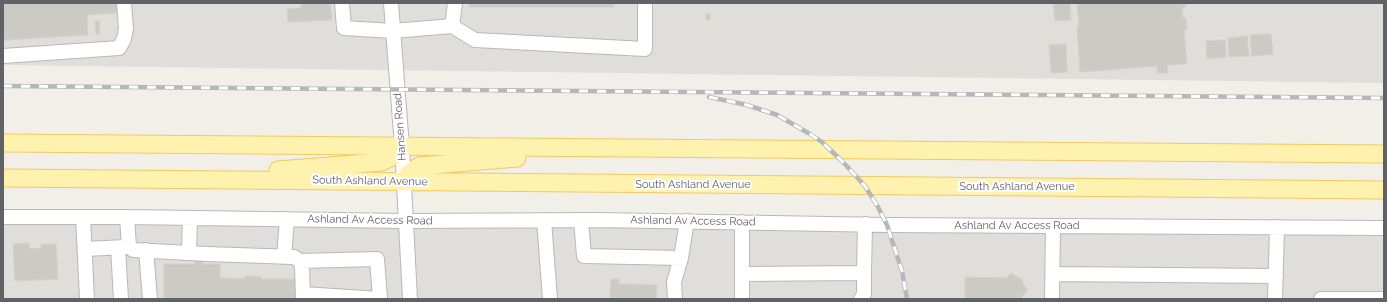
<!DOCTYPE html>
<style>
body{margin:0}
#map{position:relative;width:1387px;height:302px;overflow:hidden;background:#f1efe8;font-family:Raleway,sans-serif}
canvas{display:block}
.frame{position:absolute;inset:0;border:4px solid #5f6368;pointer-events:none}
</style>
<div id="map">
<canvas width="1387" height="302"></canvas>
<div class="frame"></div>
</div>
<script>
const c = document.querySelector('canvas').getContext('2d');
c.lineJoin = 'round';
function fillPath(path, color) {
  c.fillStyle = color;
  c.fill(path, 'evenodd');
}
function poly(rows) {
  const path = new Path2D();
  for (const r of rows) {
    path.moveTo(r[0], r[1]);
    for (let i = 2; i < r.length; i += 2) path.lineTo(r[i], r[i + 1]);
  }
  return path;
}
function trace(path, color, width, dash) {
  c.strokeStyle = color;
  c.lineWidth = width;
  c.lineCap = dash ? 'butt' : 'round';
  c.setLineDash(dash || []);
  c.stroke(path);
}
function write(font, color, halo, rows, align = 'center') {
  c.font = font + ' Raleway,sans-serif';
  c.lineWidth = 4;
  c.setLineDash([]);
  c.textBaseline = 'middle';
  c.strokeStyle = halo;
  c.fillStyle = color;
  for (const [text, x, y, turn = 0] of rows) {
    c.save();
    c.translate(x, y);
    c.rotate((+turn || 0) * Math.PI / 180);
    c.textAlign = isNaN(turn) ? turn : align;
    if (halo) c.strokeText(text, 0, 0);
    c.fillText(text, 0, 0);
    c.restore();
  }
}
const industrial = poly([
 [3,3,1384,3,1384,83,3,65],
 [3,217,1384,228,1384,299,3,299]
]);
const building = poly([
 [3,3,118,3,119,13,87,15,88,35,3,40,3,3],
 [301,3,330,3,332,20,288,22,287,9,301,8,301,3],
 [469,3,614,3,614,7,469,7,469,3],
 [1053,3,1070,3,1071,20,1055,21,1053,3],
 [1077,3,1185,3,1186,7,1182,7,1183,18,1186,18,1186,19,1187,29,1184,30,1187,64,1167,65,1168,73,1157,73,1157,66,1080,72,1077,26,1079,26,1077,3],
 [706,14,710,14,710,20,706,20,706,14],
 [95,21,99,21,100,34,96,34,95,21],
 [1271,34,1273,54,1252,56,1250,35,1271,34],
 [1247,36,1249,56,1229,57,1228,38,1247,36],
 [1225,40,1226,57,1207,59,1206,41,1225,40],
 [1066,44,1067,72,1051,73,1049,45,1066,44],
 [29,243,29,249,41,248,41,244,56,244,58,279,15,281,13,244,29,243],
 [195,259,204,260,203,264,220,264,220,278,245,279,245,276,262,277,262,279,296,279,296,299,164,299,164,264,195,264,195,259],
 [1011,273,1015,276,1022,279,1024,286,1028,290,1020,299,965,299,965,277,1006,278,1011,273],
 [611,279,619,279,619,284,657,285,656,299,610,299,611,279]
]);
const minor = poly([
 [342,3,344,28,393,31,452,26,455,3],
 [391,3,402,147,410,299],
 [452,26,475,40,645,49,645,3],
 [3,56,119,48,124,39,126,28,124,3],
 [3,217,127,217,405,221,597,220,887,225,1384,228],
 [83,217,87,299],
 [127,217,129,247,133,250,207,254,294,257,300,261,302,267,303,299],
 [544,220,550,299],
 [581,220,584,256,681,258],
 [118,248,121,299],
 [85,249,126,247],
 [146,250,150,299],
 [189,253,190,218],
 [284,257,287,219],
 [300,261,377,259,380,298],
 [742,274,864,273,865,224],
 [1053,274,1276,276],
 [303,294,380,299],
 [675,299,674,282,681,258,687,221],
 [742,299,742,222],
 [861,299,864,294,864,273],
 [1052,299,1053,226],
 [1275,299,1277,227],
 [1321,299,1384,299]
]);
const major = poly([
 [3,143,1384,154],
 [278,170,381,162,394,156,402,147],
 [3,178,1384,190],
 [403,182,408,174,419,166,517,158]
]);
const rail = poly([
 [3,86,1384,98],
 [709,97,747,105,777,115,810,134,822,142,842,161,865,186,878,207,887,225,902,271,907,299]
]);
const streetNames = [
 ["Hansen Road",400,127,-94],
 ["South Ashland Avenue",370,181,1],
 ["South Ashland Avenue",693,185],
 ["South Ashland Avenue",1017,187],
 ["Ashland Av Access Road",370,220,1],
 ["Ashland Av Access Road",693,221,1],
 ["Ashland Av Access Road",1017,226]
];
fillPath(industrial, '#e0deda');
fillPath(building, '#cccac5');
trace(building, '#d6d1c6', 1);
trace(minor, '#b5b8bc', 16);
trace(major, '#f2c960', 19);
trace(minor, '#fff', 14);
trace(major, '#fff2af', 17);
trace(rail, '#b6b7b8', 4.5);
trace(rail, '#fff', 3, [9]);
write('11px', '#5f6368', '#fff', streetNames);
</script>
